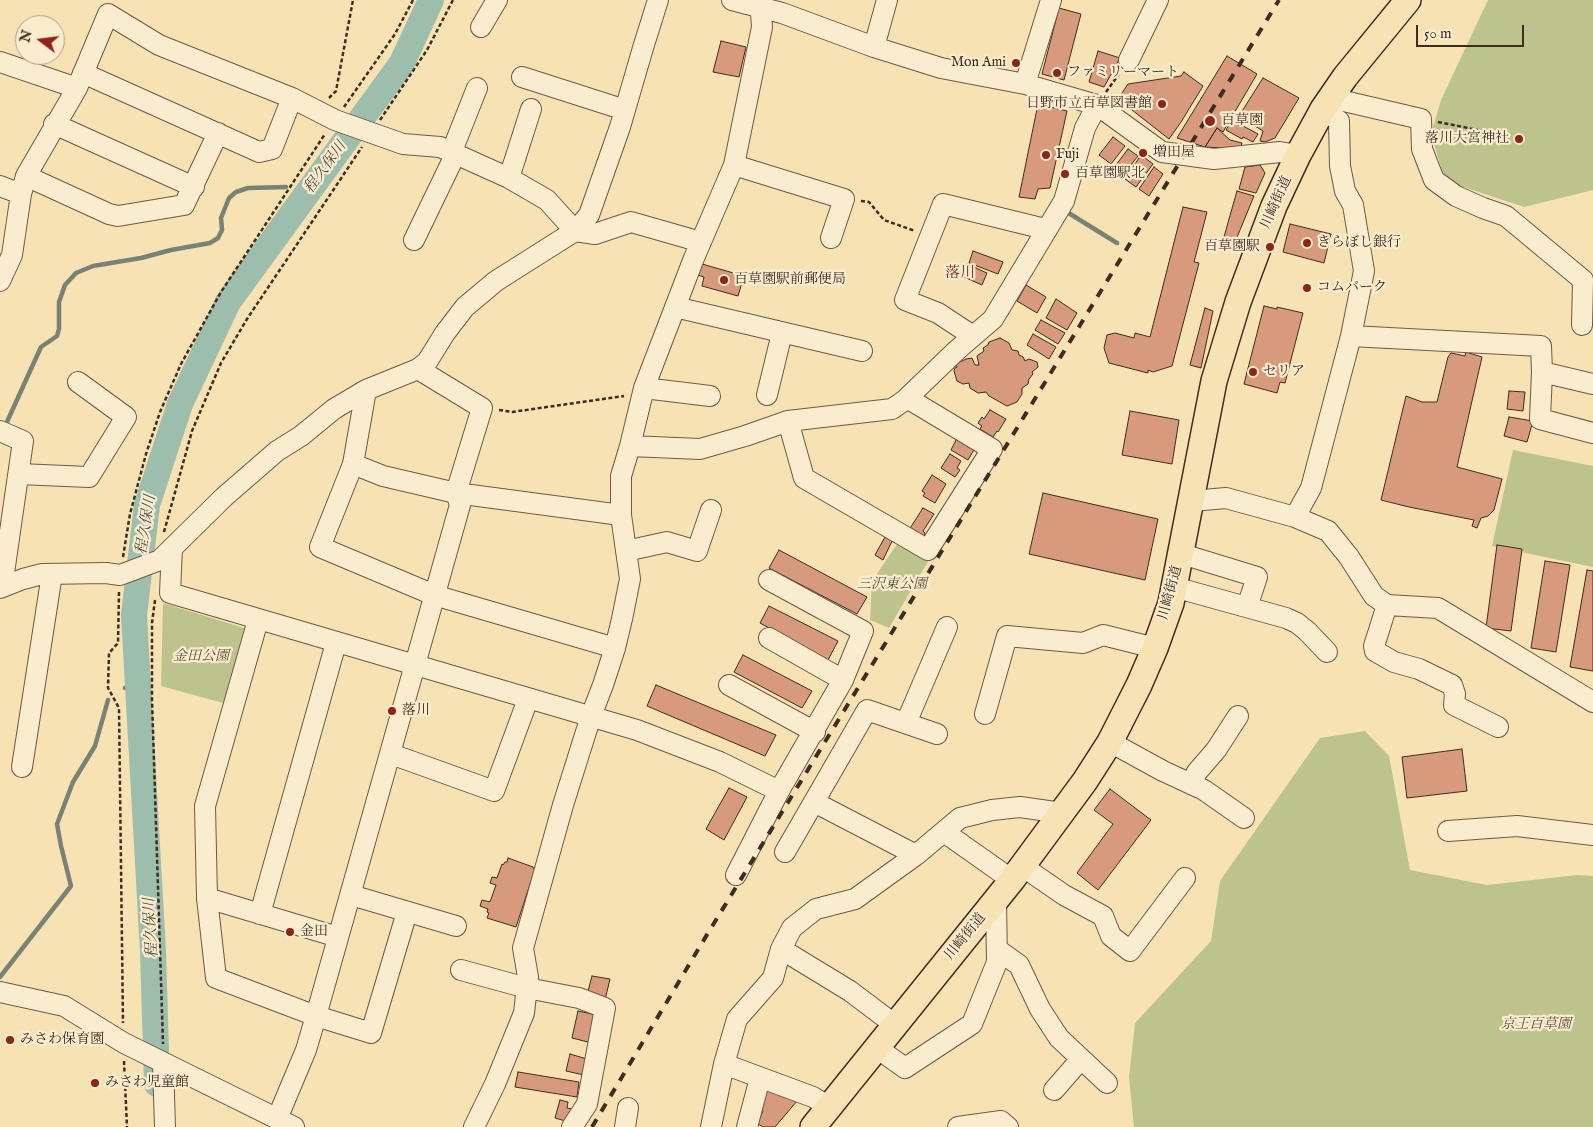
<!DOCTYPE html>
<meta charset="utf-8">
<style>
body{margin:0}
#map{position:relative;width:1593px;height:1127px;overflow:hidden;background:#f7e2b3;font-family:"IM FELL English",serif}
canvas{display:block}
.north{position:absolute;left:15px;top:15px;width:50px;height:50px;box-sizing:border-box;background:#faecce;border:1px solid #b09f89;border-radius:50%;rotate:285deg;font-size:14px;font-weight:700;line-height:20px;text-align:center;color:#402b22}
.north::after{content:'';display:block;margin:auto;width:18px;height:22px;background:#8f2418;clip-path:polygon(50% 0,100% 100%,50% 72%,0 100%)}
.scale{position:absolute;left:1416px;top:25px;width:108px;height:22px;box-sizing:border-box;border:2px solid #402b22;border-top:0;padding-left:6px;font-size:15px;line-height:18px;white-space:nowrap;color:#402b22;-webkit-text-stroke:4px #faecce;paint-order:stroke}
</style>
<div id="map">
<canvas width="1593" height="1127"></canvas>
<div class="north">N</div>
<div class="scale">50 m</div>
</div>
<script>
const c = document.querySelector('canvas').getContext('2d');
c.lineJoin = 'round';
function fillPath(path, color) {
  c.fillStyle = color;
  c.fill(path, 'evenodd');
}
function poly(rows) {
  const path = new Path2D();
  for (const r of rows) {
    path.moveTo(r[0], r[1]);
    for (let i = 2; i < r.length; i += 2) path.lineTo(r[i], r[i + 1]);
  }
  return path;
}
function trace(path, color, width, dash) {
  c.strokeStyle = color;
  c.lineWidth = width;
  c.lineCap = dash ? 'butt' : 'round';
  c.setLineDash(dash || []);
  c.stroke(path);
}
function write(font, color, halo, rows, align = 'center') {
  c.font = font + ' "IM FELL English","Noto Serif JP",serif';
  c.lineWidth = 4.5;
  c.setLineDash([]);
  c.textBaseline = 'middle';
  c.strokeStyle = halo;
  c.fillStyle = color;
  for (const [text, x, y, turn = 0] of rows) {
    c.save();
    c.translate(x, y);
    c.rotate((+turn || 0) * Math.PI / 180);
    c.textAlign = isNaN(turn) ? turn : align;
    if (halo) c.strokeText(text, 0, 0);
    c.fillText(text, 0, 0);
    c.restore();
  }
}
const green = poly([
 [1488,0,1593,0,1593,190,1524,207,1445,181,1431,134,1441,100],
 [1513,450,1593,466,1593,567,1492,546],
 [898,543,929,560,889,628,870,620,872,581],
 [163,603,244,628,247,635,227,704,161,686],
 [1365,731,1389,756,1410,870,1487,885,1578,875,1593,876,1593,1127,1134,1127,1129,1077,1135,1023,1211,941,1220,881,1320,738]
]);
const stream = poly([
 [294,199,299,203],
 [1067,212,1117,243],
 [6,424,41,347,57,336,59,329,59,302,65,285,76,273,93,266,141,258,171,250,210,243,218,238,222,230,221,218,229,198,236,192,248,188,286,187],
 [125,688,138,684],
 [0,977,71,886,61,846,57,824,73,782,95,746,108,700]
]);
const river = poly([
 [157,1084,153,951,134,615,147,505,180,404,228,302,402,63,431,0]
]);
const building = poly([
 [1059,8,1081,14,1064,80,1042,74,1059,8],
 [721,41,746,47,739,77,713,72,721,41],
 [1098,51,1120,58,1104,87,1089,82,1098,51],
 [1227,56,1257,74,1223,132,1217,128,1205,147,1177,138,1227,56],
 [1184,72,1203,86,1181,122,1169,139,1118,99,1128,84,1181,76,1184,72],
 [1263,78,1299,98,1275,138,1265,142,1260,141,1263,131,1239,116,1263,78],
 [1038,104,1067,111,1050,188,1038,189,1035,199,1019,197,1038,104],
 [1232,120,1258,134,1253,142,1243,137,1242,139,1226,130,1232,120],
 [1217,128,1230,140,1242,143,1241,147,1223,148,1205,147,1217,128],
 [1113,137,1125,146,1111,164,1099,155,1113,137],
 [1128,149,1138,156,1122,176,1113,169,1128,149],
 [1141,155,1153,164,1136,187,1125,179,1141,155],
 [1260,165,1265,173,1256,193,1239,189,1245,167,1260,165],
 [1154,167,1163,174,1149,196,1139,189,1154,167],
 [1237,191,1254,196,1233,247,1222,244,1237,191],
 [1183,207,1207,212,1194,262,1199,263,1172,366,1153,372,1148,370,1148,373,1109,363,1104,348,1107,335,1115,333,1134,338,1135,333,1150,337,1183,207],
 [1290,224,1331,234,1324,263,1283,252,1290,224],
 [973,251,1003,262,998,274,969,263,973,251],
 [702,264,744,276,738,296,702,286,704,277,698,275,702,264],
 [967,264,987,273,982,285,962,276,967,264],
 [1026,285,1046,297,1037,313,1017,301,1026,285],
 [1056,299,1077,313,1067,330,1046,318,1056,299],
 [1264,306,1277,309,1277,307,1303,313,1285,383,1280,382,1277,393,1244,384,1264,306],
 [1205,308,1213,311,1201,368,1190,365,1205,308],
 [1041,320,1065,333,1058,344,1035,330,1041,320],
 [1033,334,1056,347,1049,359,1027,345,1033,334],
 [1000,338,1009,343,1012,350,1018,351,1019,355,1023,357,1025,361,1029,359,1037,362,1038,367,1032,372,1033,374,1029,379,1028,384,1022,388,1022,394,1017,402,1007,406,989,396,986,392,978,393,970,388,969,383,963,384,957,381,954,371,955,368,957,367,956,364,966,359,972,358,975,365,979,365,977,356,984,351,983,348,988,345,989,342,1000,338],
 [1466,352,1482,357,1457,467,1502,479,1494,510,1488,516,1481,518,1477,528,1472,526,1474,520,1409,507,1381,500,1406,396,1422,402,1437,402,1448,357,1451,353,1465,356,1466,352],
 [1509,391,1525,392,1523,411,1507,409,1509,391],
 [990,410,1006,419,998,432,997,431,993,437,980,429,982,426,978,423,982,417,984,419,990,410],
 [1130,411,1179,420,1172,464,1122,455,1130,411],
 [1509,417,1533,421,1527,442,1504,436,1509,417],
 [957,438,975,448,968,460,951,450,957,438],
 [950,454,961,461,957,468,960,470,955,477,941,468,950,454],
 [932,475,946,484,935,503,923,496,925,493,922,491,932,475],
 [1043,493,1158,519,1145,580,1029,554,1043,493],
 [923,508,934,514,923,531,925,533,921,541,907,533,923,508],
 [885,537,892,541,883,560,875,555,885,537],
 [1497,545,1522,549,1511,631,1486,628,1497,545],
 [779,550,867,597,857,614,769,568,779,550],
 [1545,561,1570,565,1556,652,1531,648,1545,561],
 [1587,570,1593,571,1593,671,1570,667,1587,570],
 [769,606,838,641,828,660,760,623,769,606],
 [743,655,812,691,802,708,734,672,743,655],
 [656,685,776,735,765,756,647,706,656,685],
 [1462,749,1467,791,1407,798,1402,757,1462,749],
 [729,788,747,797,724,840,706,829,729,788],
 [1110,789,1151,820,1098,890,1077,873,1113,824,1094,810,1110,789],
 [508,858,533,867,533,868,535,869,516,927,487,918,489,913,487,912,488,909,480,906,482,900,490,902,496,885,490,883,492,877,497,878,502,864,503,865,505,862,507,862,508,858],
 [592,976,610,979,605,1000,587,995,592,976],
 [578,1011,597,1015,592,1043,572,1038,578,1011],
 [570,1054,587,1059,584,1075,566,1071,570,1054],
 [518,1072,579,1082,577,1097,515,1087,518,1072],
 [769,1091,797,1101,775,1127,763,1127,757,1123,763,1111,761,1108,765,1093,769,1091],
 [560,1100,568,1102,567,1108,572,1109,569,1122,555,1118,560,1100]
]);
const path = poly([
 [1106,92,1119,74],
 [329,98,336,91,353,0],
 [344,107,395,34,413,0],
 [380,120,427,50,453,0],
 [1438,122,1508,136],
 [861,201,869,202,884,220,915,231],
 [499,410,512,412,624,396],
 [164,532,192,431,221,363,247,319,362,147],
 [123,557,130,514,146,454,160,412,181,364,221,292,325,134],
 [119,592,118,643,109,653,108,688,119,708,123,1023],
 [155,600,152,623,152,699,163,1044],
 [124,1061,127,1127]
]);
const minor = poly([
 [732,0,782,13,874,47,941,68,1025,84,1097,105,1162,152,1214,159,1280,152,1298,155],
 [481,27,497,0],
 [874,47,887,0],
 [1129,60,1158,0],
 [0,62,77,88,108,14,159,45,292,98,335,120,403,144,440,147,509,178,547,200,575,231,589,215,620,127,643,48,658,0],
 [83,73,259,152,272,149,292,98],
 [522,77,625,110],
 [1025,84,1051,0],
 [1331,98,1421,119,1422,149,1434,180,1456,196,1483,208,1506,216,1583,280,1582,325],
 [54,124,194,187],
 [452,151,477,88],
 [734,165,844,199,831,238],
 [26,176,109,214,118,216,184,205,218,133],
 [509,178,531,109],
 [0,186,21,194],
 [414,240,456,153],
 [0,281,12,255,21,194,26,176,77,88],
 [675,307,862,351],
 [973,336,938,313,905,300,943,204,1045,229],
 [1351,336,1541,346,1542,372,1540,419,1593,433],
 [1542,372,1593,384],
 [644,388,710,396],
 [366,390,353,464,320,547,434,595,615,648],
 [767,395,782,333],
 [788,421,804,478,928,550,992,449,907,398],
 [0,431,23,441,2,587],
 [630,446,644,388,694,258,734,165,762,27,760,0],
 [353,464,383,476,456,493,621,515],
 [19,474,89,477,126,417,78,382],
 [1192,501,1226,498,1295,517,1328,531,1349,557,1374,596,1387,605,1438,608,1593,702],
 [1295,517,1311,488,1351,336,1364,271,1353,205,1345,191,1340,166,1339,121,1323,109],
 [172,548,170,593,637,730,720,762,779,791],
 [626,551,667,542,697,551,711,510],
 [1182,554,1257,577,1247,607],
 [1174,587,1286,618,1297,623,1307,631,1327,652],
 [0,588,23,579,42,574,106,573,120,575,160,560,224,497,277,451,301,436,334,409,366,390,418,369,427,362,445,333,465,307,496,281,575,231,595,234,631,222,701,242],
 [1387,605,1374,646,1375,651,1394,662,1419,669,1452,685,1455,694,1454,705,1498,727],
 [258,620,205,806,207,898,216,978,316,1016,371,1033,407,912],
 [769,638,843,680],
 [729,685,815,732],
 [985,714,1007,636,1083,643,1103,635,1155,648],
 [906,723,947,627],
 [1110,742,1163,771,1204,790,1244,818],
 [391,754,494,791,528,699],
 [22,767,52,574],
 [1191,784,1197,772,1216,750,1238,716],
 [814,802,916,855,960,818,992,810,1020,807,1062,813],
 [1448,831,1517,826,1593,835],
 [944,832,1012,880],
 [785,852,867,710,937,734],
 [1022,866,1064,895,1103,916,1111,936,1130,951,1185,878],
 [736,875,779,791,843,680,863,631,769,580],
 [351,895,456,926],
 [207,898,338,937],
 [260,914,336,643],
 [781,949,850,991,895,1025],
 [998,950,1019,965,1040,1009,1059,1038,1107,1083],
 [461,970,527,988,579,998,605,1008,587,1104,572,1127],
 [0,992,64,1006,124,1043,294,1127],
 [877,1048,905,1068,972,1024,997,962,996,900],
 [163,1063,165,1127],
 [724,1064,813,1097,829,1107],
 [1054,1090,1081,1059],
 [277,1119,306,1050,316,1016,460,505,456,493,482,408,418,369],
 [474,1127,495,1084,524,1013,528,977,523,948,563,805,591,716,603,685,615,648,622,619,630,579,621,515,621,476,630,446,700,449,745,436,788,421,892,409,905,400,957,350,993,319,1064,201,1085,128,1097,105],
 [625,1127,628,1108],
 [711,1127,724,1064,737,1019,773,978,781,949,792,928,816,909,855,899,916,855],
 [747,1127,760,1078],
 [958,1127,1001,1121,1008,1127]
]);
const major = poly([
 [813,1127,1012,880,1085,781,1110,742,1139,685,1155,648,1171,603,1214,381,1238,302,1274,206,1298,155,1323,109,1345,77,1408,0]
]);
const rail = poly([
 [592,1127,708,933,1279,0]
]);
const markers = [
 [1016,63,5,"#8f2418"],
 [1057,73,5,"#8f2418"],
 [1162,104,5,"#8f2418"],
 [1210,121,6,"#8f2418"],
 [1519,139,5,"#8f2418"],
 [1143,153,5,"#8f2418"],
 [1046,155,5,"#8f2418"],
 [1065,174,5,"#8f2418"],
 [1307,243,5,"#8f2418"],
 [1270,247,5,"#8f2418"],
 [724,280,5,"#8f2418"],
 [1307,288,5,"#8f2418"],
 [1253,372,5,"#8f2418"],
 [392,711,5,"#8f2418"],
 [290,932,5,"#8f2418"],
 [10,1040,5,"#8f2418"],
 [95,1083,5,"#8f2418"]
];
const poiNames = [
 ["Mon Ami",1006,63,"right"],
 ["ファミリーマート",1067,73],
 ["日野市立百草図書館",1152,104,"right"],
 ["百草園",1221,121],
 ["落川大宮神社",1509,139,"right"],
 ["増田屋",1153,153],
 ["Fuji",1056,155],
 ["百草園駅北",1075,174],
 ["きらぼし銀行",1317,243],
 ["百草園駅",1260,247,"right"],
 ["百草園駅前郵便局",734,280],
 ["コムパーク",1317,288],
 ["セリア",1263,372],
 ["落川",402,711],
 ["金田",300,932],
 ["みさわ保育園",20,1040],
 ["みさわ児童館",105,1083]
];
const streetNames = [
 ["川崎街道",1277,203,-66],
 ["川崎街道",1171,593,-75],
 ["川崎街道",966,937,-51]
];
const parkNames = [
 ["三沢東公園",892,585],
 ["金田公園",201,657],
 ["京王百草園",1536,1025]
];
const waterNames = [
 ["程久保川",326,168,-54],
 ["程久保川",147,525,-81],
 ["程久保川",152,928,-93]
];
const neighbourhoodNames = [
 ["落川",960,274]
];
fillPath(green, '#bdc38c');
trace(stream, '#788375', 4.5);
trace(river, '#9dbeac', 26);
fillPath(building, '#d79a7c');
trace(building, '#402b22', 1);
trace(minor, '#6e5946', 22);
trace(major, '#402b22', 28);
trace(path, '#402b22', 2.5, [4, 2.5]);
trace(minor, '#faecce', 20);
trace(major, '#f7e2b3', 25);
trace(rail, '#402b22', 4, [9, 9]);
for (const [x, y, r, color] of markers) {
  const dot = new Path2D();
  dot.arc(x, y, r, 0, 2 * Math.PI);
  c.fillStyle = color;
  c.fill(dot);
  trace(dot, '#faecce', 2);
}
write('14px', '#402b22', '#faecce', poiNames, 'left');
write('14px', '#402b22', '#faecce', streetNames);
write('italic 14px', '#5f513c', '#faecce', parkNames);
write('italic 15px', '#575044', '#faecce', waterNames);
write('15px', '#7a1f14', '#faecce', neighbourhoodNames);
</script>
